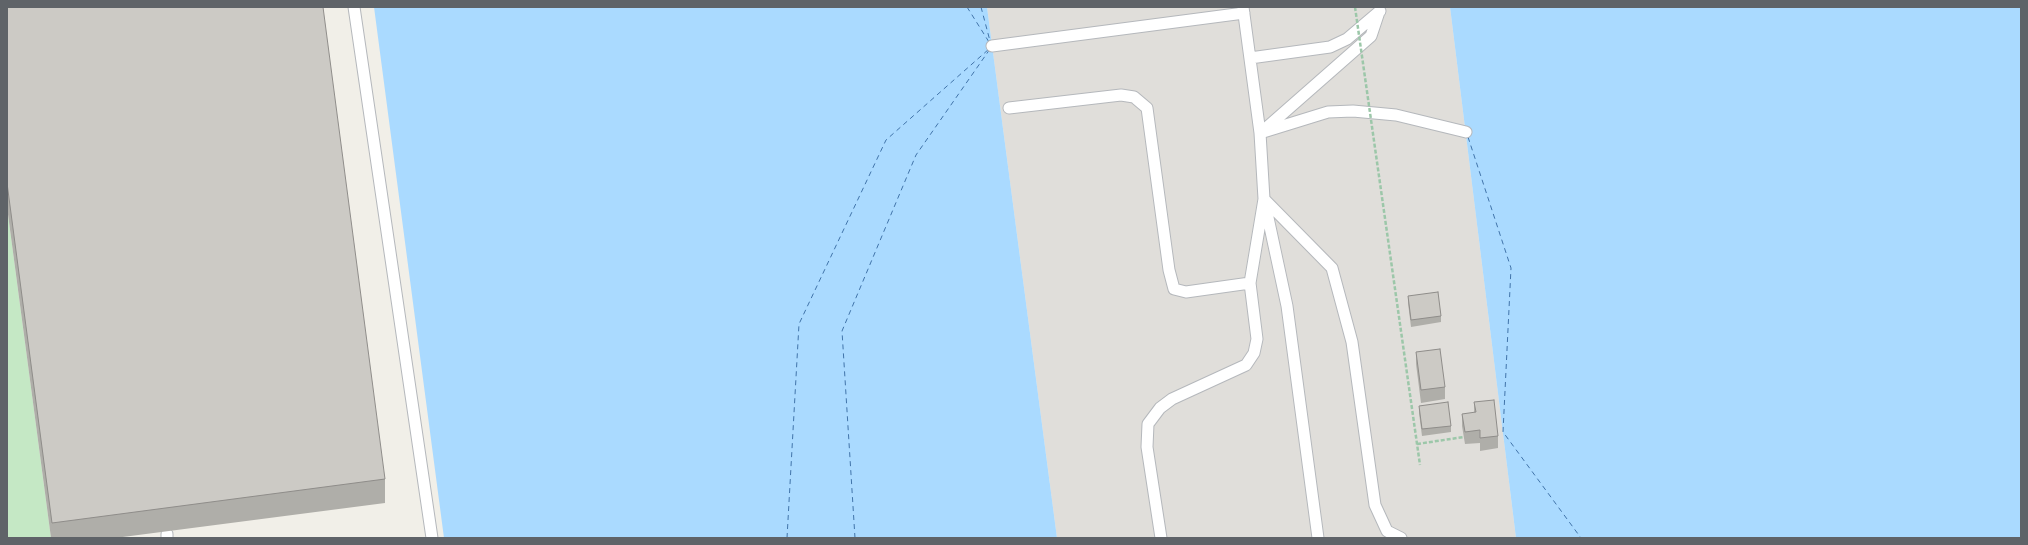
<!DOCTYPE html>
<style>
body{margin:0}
#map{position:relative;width:2028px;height:545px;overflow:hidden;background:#f1efe8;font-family:Figtree,sans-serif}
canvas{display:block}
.frame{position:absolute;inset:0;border:8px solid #5f6368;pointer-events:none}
</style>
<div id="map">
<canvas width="2028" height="545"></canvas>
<div class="frame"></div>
</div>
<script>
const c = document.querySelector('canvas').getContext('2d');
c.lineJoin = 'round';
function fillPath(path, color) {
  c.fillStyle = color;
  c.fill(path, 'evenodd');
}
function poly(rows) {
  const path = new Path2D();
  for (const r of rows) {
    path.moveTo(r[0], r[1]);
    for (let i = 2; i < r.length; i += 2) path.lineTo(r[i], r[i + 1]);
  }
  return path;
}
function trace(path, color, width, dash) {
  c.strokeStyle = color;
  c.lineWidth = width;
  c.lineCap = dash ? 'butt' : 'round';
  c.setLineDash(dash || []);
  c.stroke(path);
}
const industrial = poly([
 [987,7,1450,7,1516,538,1057,538]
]);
const green = poly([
 [7,207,51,538,7,538]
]);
const water = poly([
 [374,7,987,7,1057,538,444,538],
 [1450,7,2021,7,2021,538,1516,538]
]);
const ferry = poly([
 [967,7,989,42],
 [981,7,990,41],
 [1468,137,1511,268,1503,432,1581,538],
 [787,538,799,324,886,140,989,49],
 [855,538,842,331,916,155,990,49]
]);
const path = poly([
 [1417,444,1464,437]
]);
const lane = poly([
 [354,7,432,538],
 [992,46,1244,13],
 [1250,58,1330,47,1347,39,1380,11],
 [1009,108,1121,95,1134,97,1147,108,1169,270,1174,289,1186,292,1250,283],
 [1264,130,1371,36,1379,12],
 [1260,133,1328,112,1353,111,1396,115,1466,132],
 [167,534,167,538],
 [1161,538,1147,447,1148,424,1160,408,1172,399,1246,365,1254,353,1257,339,1250,283,1264,199,1260,133,1243,7],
 [1318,538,1287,306,1264,199,1332,268,1352,342,1375,505,1387,531,1401,538]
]);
const pathBridge = poly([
 [1355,7,1420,465]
]);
const wall = poly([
 [7,7,385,479,385,503,115,538,51,538,7,207],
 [1408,296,1441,316,1441,322,1411,327,1408,303],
 [1416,352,1445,387,1445,399,1421,403,1416,364],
 [1474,402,1498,436,1498,448,1480,451,1480,443,1465,444,1462,426,1462,414,1474,413],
 [1419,406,1451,426,1451,432,1422,436,1419,413]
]);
const building = poly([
 [7,7,323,7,385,479,52,523,7,183,7,7],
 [1438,292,1441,316,1411,320,1408,296,1438,292],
 [1440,349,1445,387,1421,390,1416,352,1440,349],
 [1494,400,1498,436,1480,438,1480,430,1465,432,1462,414,1476,412,1474,402,1494,400],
 [1448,402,1451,426,1422,429,1419,406,1448,402]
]);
fillPath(industrial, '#e0deda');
fillPath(green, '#c5e8c5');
fillPath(water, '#aadaff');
trace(ferry, '#4174aa', 1, [5, 4]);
trace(lane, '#b5b8bc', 13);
trace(path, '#9cc7a9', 2.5, [4, 2]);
trace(lane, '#fff', 11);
trace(pathBridge, '#9cc7a9', 2.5, [4, 2]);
fillPath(wall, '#afaea9');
fillPath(building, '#cccac5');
trace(building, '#8f8d8a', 1);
</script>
